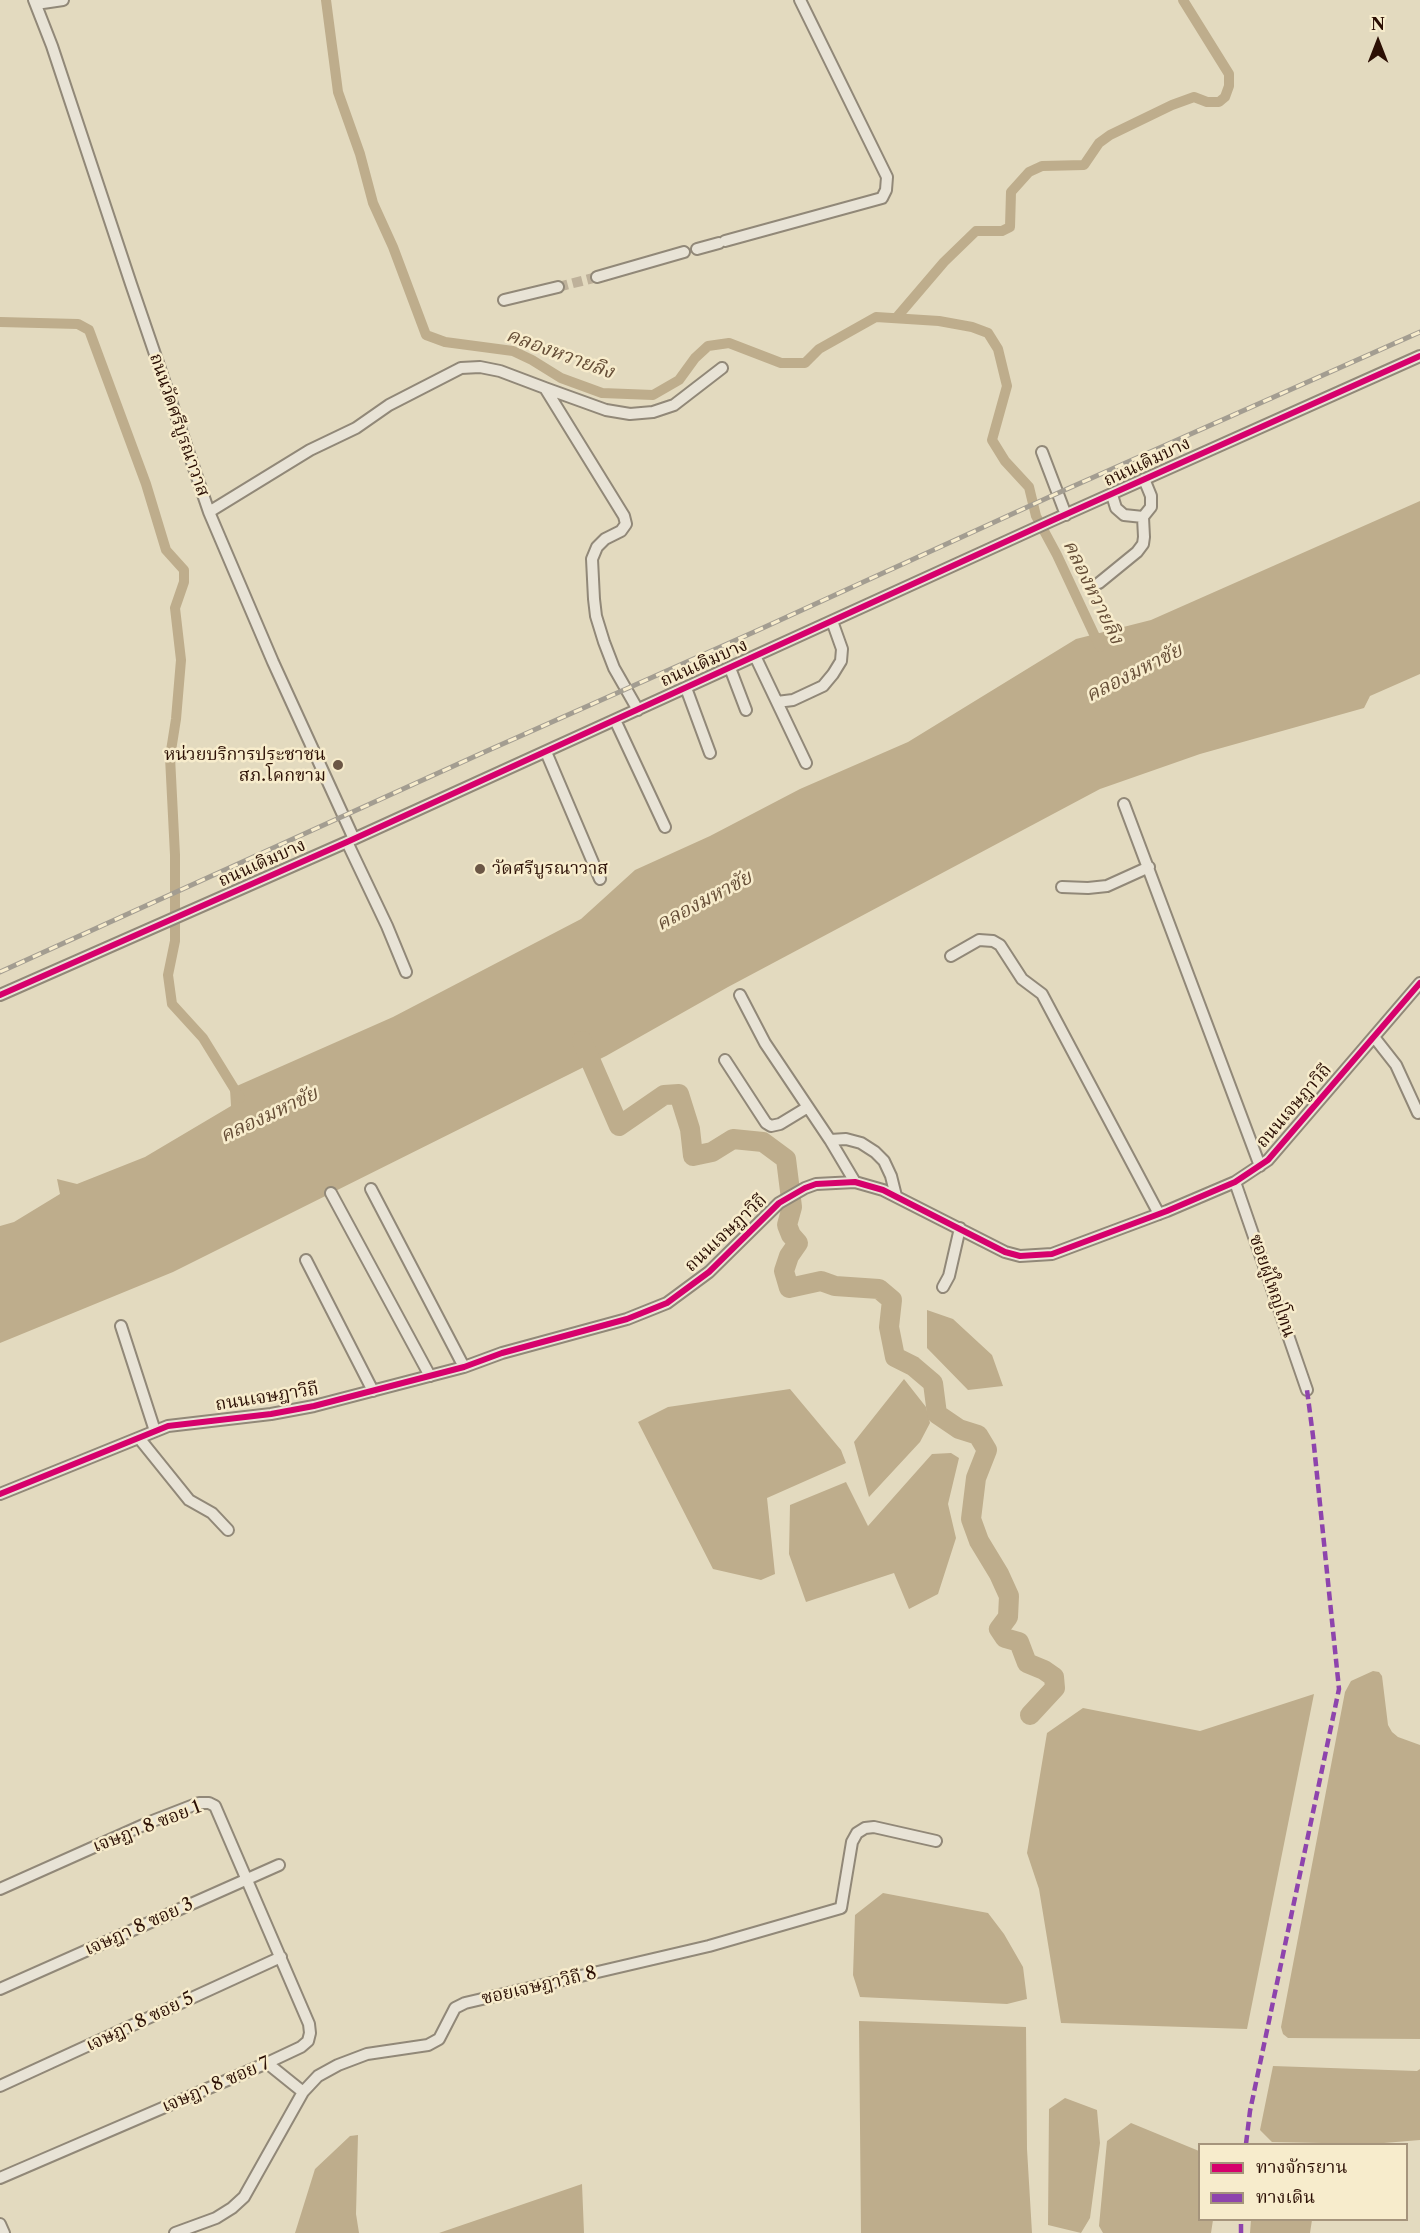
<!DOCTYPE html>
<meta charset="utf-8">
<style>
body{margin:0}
#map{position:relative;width:1420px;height:2233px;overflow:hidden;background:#e3dabf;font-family:"Libre Caslon Text","Noto Serif Thai",serif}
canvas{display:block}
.legend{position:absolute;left:1198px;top:2143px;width:210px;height:78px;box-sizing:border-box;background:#f7eccc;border:2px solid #a5947c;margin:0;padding:8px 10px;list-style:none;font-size:18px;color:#2b0f04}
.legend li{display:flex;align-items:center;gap:12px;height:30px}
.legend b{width:30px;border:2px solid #a5947c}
.north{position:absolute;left:1348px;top:12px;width:60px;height:60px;-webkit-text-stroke:4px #f7eccc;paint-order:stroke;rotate:0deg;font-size:16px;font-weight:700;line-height:24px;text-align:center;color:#2b0f04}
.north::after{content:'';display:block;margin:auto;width:21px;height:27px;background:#2b0f04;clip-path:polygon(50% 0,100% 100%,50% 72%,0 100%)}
</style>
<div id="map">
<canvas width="1420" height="2233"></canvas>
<ul class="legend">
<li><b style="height:8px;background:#d6006c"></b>ทางจักรยาน</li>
<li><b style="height:8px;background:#8e44ad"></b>ทางเดิน</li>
</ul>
<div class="north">N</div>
</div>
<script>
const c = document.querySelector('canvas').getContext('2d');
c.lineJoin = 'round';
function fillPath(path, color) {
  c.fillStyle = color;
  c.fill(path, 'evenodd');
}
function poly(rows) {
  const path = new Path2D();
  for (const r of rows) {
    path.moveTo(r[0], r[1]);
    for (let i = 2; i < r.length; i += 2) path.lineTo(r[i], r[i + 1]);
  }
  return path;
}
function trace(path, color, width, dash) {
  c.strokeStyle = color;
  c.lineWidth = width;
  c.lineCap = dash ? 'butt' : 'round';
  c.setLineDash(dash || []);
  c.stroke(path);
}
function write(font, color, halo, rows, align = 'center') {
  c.font = font + ' "Libre Caslon Text","Noto Serif Thai",serif';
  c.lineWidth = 5;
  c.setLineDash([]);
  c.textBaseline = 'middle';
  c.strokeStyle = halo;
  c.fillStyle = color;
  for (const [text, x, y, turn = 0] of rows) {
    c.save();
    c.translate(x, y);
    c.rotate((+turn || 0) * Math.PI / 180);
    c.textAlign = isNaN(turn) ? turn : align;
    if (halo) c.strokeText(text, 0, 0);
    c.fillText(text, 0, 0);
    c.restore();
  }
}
const water = poly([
 [1420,501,1420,674,1370,696,1364,708,1200,754,1100,789,728,987,606,1056,173,1272,0,1343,0,1226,14,1222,60,1194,57,1179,77,1184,145,1157,231,1106,230,1089,393,1017,581,919,635,870,710,836,800,789,908,742,1076,639,1151,620],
 [927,1310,953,1319,992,1355,1003,1386,968,1390,927,1348],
 [904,1379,926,1407,930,1423,920,1442,869,1497,854,1442],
 [790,1389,841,1450,846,1463,767,1498,775,1574,761,1580,713,1569,638,1422,668,1407],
 [951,1453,959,1458,948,1504,956,1538,938,1594,909,1609,894,1573,806,1602,789,1554,790,1505,846,1482,868,1526,932,1454],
 [1373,1671,1379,1672,1382,1676,1388,1725,1392,1732,1398,1737,1420,1745,1420,2039,1288,2038,1283,2034,1281,2027,1345,1692,1351,1681],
 [1314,1694,1247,2029,1061,2023,1039,1889,1027,1853,1047,1733,1083,1708,1200,1731],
 [883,1893,988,1913,1004,1934,1023,1967,1027,1999,1007,2004,860,1997,853,1975,855,1915],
 [859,2021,1026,2027,1027,2149,1032,2233,861,2233],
 [1273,2066,1417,2071,1420,2069,1420,2140,1372,2144,1272,2142,1260,2130],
 [1065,2098,1097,2110,1100,2143,1090,2218,1081,2233,1048,2225,1049,2109],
 [1131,2123,1199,2151,1200,2220,1213,2220,1211,2233,1103,2233,1099,2226,1107,2141],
 [358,2135,356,2214,359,2233,295,2233,315,2169,350,2136],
 [582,2184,584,2233,439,2233],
 [1251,2220,1312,2220,1310,2233,1250,2233]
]);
const canal = poly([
 [326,0,338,92,360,154,373,203,393,247,426,335,445,342,513,351,532,360,561,378,602,393,653,395,679,380,695,358,708,346,729,343,781,363,805,363,819,349,876,317,939,321,972,327,988,333,998,349,1007,386,992,440,1005,461,1029,487,1036,516,1057,555,1100,647],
 [897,317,944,262,976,231,1002,231,1010,227,1011,192,1029,172,1042,166,1084,165,1099,143,1110,135,1172,105,1194,97,1207,102,1219,102,1225,97,1229,86,1229,74,1183,0],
 [0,322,78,324,89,330,146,484,166,550,184,570,184,582,175,608,181,660,176,719,170,757,175,855,175,941,168,975,172,1004,203,1038,240,1098]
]);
const river = poly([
 [582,1041,619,1126,664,1095,679,1094,690,1129,693,1156,712,1152,733,1139,763,1142,786,1159,792,1207,787,1225,791,1235,798,1243,789,1256,784,1271,789,1288,821,1281,835,1286,879,1289,892,1300,889,1327,895,1357,913,1366,933,1383,937,1414,959,1429,978,1435,987,1450,976,1478,971,1519,979,1541,999,1574,1009,1596,1008,1617,999,1629,1005,1638,1019,1642,1027,1663,1044,1670,1054,1677,1055,1688,1030,1715]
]);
const minorTunnel = poly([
 [558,287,597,277]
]);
const minor = poly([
 [34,0,52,46,131,284,209,512,273,662,354,839],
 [36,4,63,0],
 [725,241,882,198,886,190,887,177,800,0],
 [697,249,719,243],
 [597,277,684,252],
 [504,300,558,287],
 [545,388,606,410,630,414,653,412,674,405,722,368],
 [1042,452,1066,515],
 [1112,495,1116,508,1124,515,1143,517,1151,507,1151,496,1144,479],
 [209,512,310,450,356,428,389,405,461,368,480,367,500,371,545,388,624,516,626,524,621,531,605,539,597,547,592,559,594,599,596,616,604,642,614,668,638,710],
 [1099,583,1137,552,1143,544,1144,537,1143,517],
 [755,656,806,763],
 [730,668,746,710],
 [686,688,710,753],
 [777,702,793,700,823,686,833,674,841,661,842,649,832,621],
 [615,720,665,827],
 [546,752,600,879],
 [1124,804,1260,1166],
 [347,842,387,926,406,972],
 [1062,887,1088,888,1107,886,1149,867],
 [951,956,979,940,993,941,1000,945,1022,979,1042,994,1159,1214],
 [0,995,347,842,1051,521,1420,356],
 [740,995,765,1043,830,1140,855,1182],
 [1374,1037,1396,1065,1418,1113],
 [725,1060,766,1123,771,1126,780,1124,808,1107],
 [830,1140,846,1139,861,1143,875,1152,884,1161,891,1176,896,1196],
 [1235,1182,1307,1390],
 [371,1189,464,1367],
 [331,1193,430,1376],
 [306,1260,373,1391],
 [943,1287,949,1276,960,1228],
 [121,1326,155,1431],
 [139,1438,189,1500,212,1513,228,1530],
 [0,1494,168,1426,271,1414,314,1406,464,1367,502,1353,627,1319,667,1303,709,1272,779,1203,805,1188,816,1184,855,1182,883,1190,1005,1252,1020,1256,1052,1254,1167,1211,1235,1182,1268,1160,1420,983],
 [0,1889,150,1822,199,1803,209,1803,215,1806,309,2024,310,2033,308,2041,301,2047,267,2063,0,2178],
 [0,1989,279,1865],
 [267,2063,303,2092],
 [0,2086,281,1957],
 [0,2224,4,2233],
 [175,2233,216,2218,232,2208,244,2197,303,2092,318,2076,338,2065,367,2054,428,2045,439,2039,455,2008,465,2003,709,1946,841,1908,852,1842,857,1833,865,1828,874,1827,936,1841]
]);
const rail = poly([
 [0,972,480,754,754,632,1058,493,1420,332]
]);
const quiet = poly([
 [1246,2144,1250,2111,1339,1689,1313,1436,1307,1390],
 [1241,2233,1241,2220]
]);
const cycleway = poly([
 [0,995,347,842,1051,521,1420,356],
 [0,1494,168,1426,271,1414,314,1406,464,1367,502,1353,627,1319,667,1303,709,1272,779,1203,805,1188,816,1184,855,1182,883,1190,1005,1252,1020,1256,1052,1254,1167,1211,1235,1182,1268,1160,1420,983]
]);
const markers = [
 [338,765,6,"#6b5645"],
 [480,869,6,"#6b5645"]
];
const streetNames = [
 ["ถนนวัดศรีบูรณาวาส",179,425,71],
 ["ถนนเดิมบาง",1147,462,-25],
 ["ถนนเดิมบาง",704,663,-24],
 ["ถนนเดิมบาง",262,863,-24],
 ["ถนนเจษฎาวิถี",1294,1106,-49],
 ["ถนนเจษฎาวิถี",726,1233,-43],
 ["ซอยผู้ใหญ่โทน",1272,1286,71],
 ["ถนนเจษฎาวิถี",267,1397,-9],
 ["เจษฎา 8 ซอย 1",147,1827,-21],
 ["เจษฎา 8 ซอย 3",139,1927,-24],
 ["ซอยเจษฎาวิถี 8",539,1986,-13],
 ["เจษฎา 8 ซอย 5",140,2022,-25],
 ["เจษฎา 8 ซอย 7",216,2085,-23]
];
const poiNames = [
 ["หน่วยบริการประชาชน",326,755],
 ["สภ.โคกขาม",326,776],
 ["วัดศรีบูรณาวาส",492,869,"left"]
];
const waterNames = [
 ["คลองหวายลิง",560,354,20],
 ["คลองหวายลิง",1093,592,64],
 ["คลองมหาชัย",1134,673,-27],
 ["คลองมหาชัย",704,901,-28],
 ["คลองมหาชัย",269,1115,-25]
];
fillPath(water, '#bead8c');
trace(canal, '#bead8c', 10);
trace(river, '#bead8c', 20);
trace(minorTunnel, '#beb19a', 10, [10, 5]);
trace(minor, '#918878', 14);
trace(minor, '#e8e3d6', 10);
trace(rail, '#a39d91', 5);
trace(rail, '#f7eccc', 3, [9]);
trace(quiet, '#8e44ad', 4.5, [9, 4.5]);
trace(cycleway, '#d6006c', 6);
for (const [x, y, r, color] of markers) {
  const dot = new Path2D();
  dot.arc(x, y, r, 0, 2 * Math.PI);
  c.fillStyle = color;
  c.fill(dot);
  trace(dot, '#f7eccc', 2);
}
write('18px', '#2b0f04', '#f7eccc', streetNames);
write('18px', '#2b0f04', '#f7eccc', poiNames, 'right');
write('italic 20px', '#664e37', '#f7eccc', waterNames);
</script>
